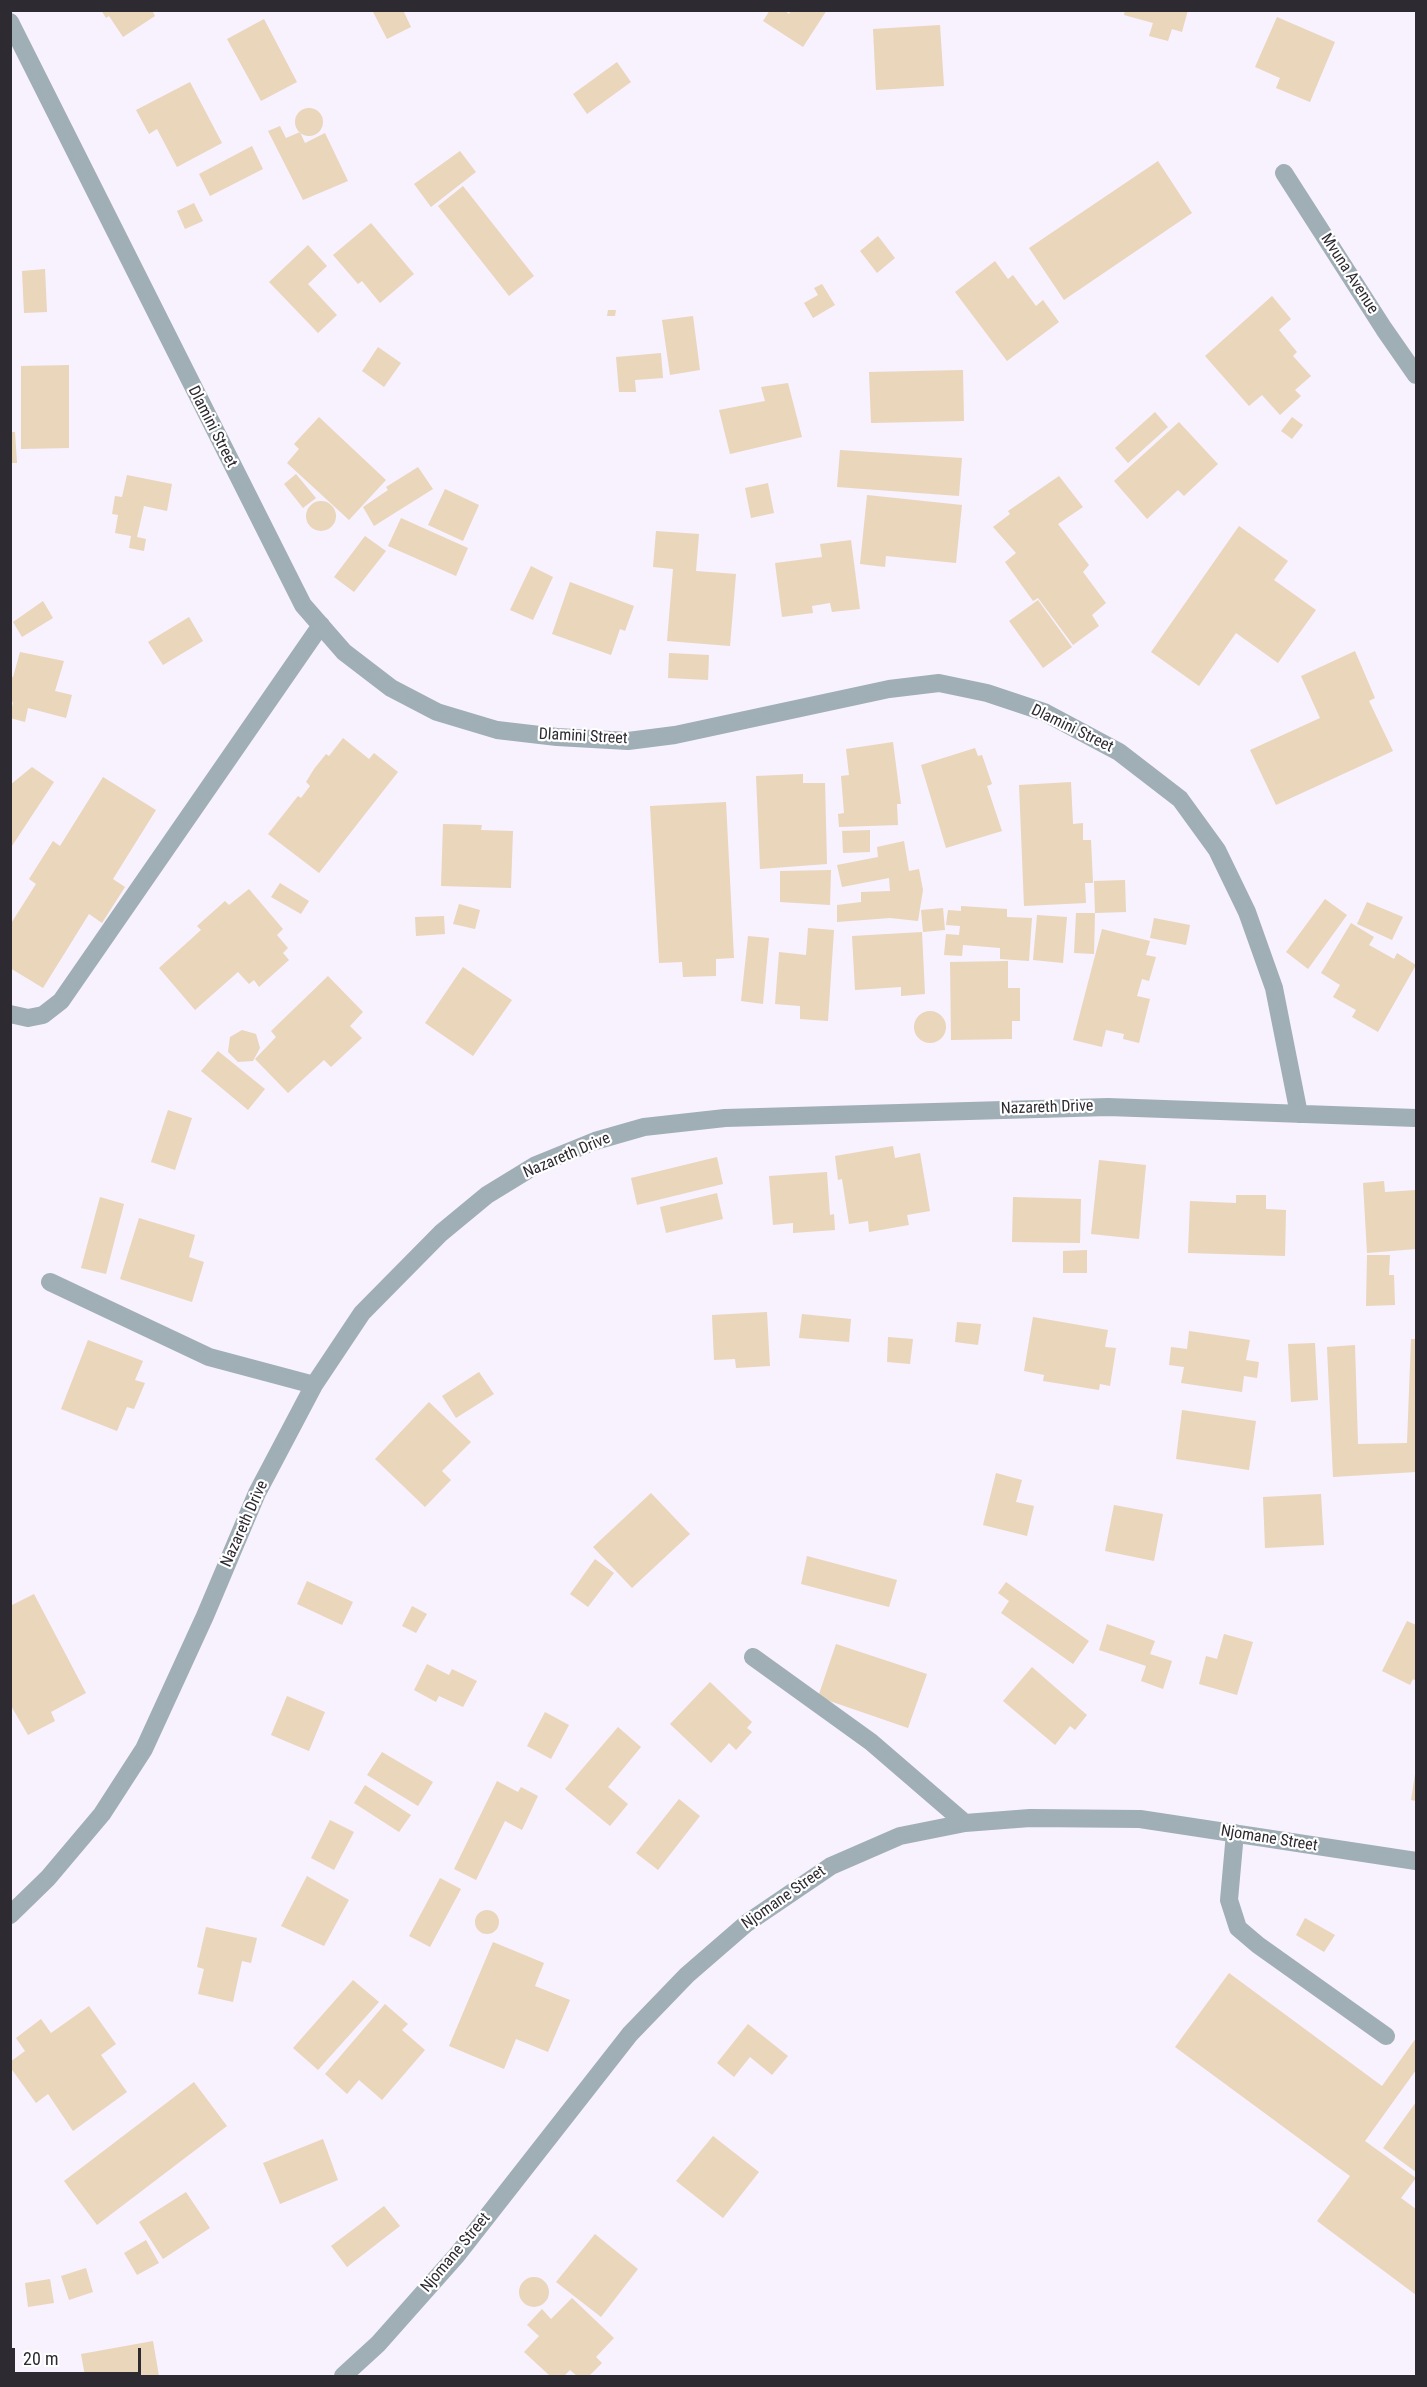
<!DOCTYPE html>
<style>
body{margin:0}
#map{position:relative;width:1427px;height:2387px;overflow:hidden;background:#f8f1fe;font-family:"Roboto Condensed",sans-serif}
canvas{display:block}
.frame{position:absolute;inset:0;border:12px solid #2e2a31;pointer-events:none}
.scale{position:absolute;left:12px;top:2348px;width:129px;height:27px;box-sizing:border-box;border:3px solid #2e2a31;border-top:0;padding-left:8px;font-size:18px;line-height:21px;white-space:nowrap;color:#2e2a31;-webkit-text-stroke:4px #fff;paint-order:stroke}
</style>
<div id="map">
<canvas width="1427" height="2387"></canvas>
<div class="frame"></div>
<div class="scale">20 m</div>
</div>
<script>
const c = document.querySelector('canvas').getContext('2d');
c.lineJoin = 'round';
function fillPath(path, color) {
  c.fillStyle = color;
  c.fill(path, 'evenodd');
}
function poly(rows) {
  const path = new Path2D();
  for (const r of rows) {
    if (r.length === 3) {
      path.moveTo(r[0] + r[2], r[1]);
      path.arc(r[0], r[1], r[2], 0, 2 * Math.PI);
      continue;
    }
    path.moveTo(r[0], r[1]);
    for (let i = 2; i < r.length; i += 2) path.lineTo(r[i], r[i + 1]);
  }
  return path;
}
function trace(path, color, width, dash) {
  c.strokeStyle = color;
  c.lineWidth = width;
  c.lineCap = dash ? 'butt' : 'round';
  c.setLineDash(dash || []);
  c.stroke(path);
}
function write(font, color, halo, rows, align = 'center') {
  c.font = font + ' "Roboto Condensed",sans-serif';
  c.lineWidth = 4.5;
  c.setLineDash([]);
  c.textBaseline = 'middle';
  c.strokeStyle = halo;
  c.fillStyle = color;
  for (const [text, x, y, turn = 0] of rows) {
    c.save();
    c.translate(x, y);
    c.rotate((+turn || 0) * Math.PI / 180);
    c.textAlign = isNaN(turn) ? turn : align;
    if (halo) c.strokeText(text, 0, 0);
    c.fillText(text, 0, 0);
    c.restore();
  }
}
const building = poly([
 [101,10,152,10,155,16,123,37,109,16,106,18],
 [372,10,403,10,411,27,387,39],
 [770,10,784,10,789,14,791,10,827,10,803,47,763,21],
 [1125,10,1188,10,1182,32,1172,29,1168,41,1149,36,1153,23,1124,15],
 [1277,17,1335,42,1310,102,1276,88,1280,78,1255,67],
 [264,19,297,82,261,101,227,39],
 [940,25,944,86,876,90,873,29],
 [617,62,631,82,587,114,573,94],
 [190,82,222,143,177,167,157,129,149,134,136,110],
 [309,122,14],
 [280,126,286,138,300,132,305,143,325,133,348,181,303,200,268,131],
 [252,146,263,169,210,196,199,174],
 [460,151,476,172,431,207,414,184],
 [1158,161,1192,213,1064,300,1029,248],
 [463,186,534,276,509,296,438,206],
 [194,203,203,221,185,229,177,211],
 [371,223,414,274,380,303,362,281,358,284,333,255],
 [878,236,895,258,877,273,860,251],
 [308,245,327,266,308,284,337,315,318,333,269,282],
 [995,261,1008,279,1013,275,1036,306,1043,300,1059,322,1007,361,955,292],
 [45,269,47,312,24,313,22,271],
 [822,284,835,305,813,318,804,303,818,295,814,288],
 [1272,296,1291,319,1279,330,1297,352,1293,356,1311,376,1295,390,1301,396,1280,415,1262,395,1249,406,1205,356],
 [608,310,616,310,615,316,607,316],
 [693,316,700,370,670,375,662,320],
 [378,347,401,363,384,387,362,371],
 [661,353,663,378,635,380,636,392,619,392,616,357],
 [69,365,69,448,21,449,21,366],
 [963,370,964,421,871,423,869,372],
 [788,383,802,437,730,454,719,410,765,401,761,387],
 [1155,412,1168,427,1128,463,1115,448],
 [319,417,386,480,349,520,287,463,299,449,294,444],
 [1292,417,1303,425,1292,439,1281,431],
 [1179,422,1218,464,1184,496,1178,490,1147,519,1114,481],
 [10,432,15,432,17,463,10,463],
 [840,450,962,458,959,496,837,487],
 [418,467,433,489,374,526,363,507,388,490,386,487],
 [296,474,316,498,303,508,284,484],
 [127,475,172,484,167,511,144,506,137,537,146,539,144,551,129,548,131,536,115,533,118,515,112,514,115,496,122,497],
 [1059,476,1083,507,1058,524,1089,565,1083,572,1106,603,1092,615,1099,626,1073,645,1038,598,1033,601,1005,562,1016,553,993,527,1010,514,1008,511],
 [768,483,774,513,751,518,745,488],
 [445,489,479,505,463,541,428,525],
 [867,495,962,505,956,563,886,556,885,567,860,564],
 [321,516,15],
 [401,518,468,548,456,576,388,546],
 [1239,526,1288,561,1274,580,1316,610,1278,663,1236,633,1199,686,1151,652],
 [656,531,699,534,696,571,736,574,730,646,667,641,673,569,653,567],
 [365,536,386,551,354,592,334,577],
 [851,540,860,609,832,612,830,603,812,606,813,613,782,617,775,563,822,557,820,544],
 [531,566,553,577,533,620,510,610],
 [570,582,634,606,625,631,620,629,611,655,552,634],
 [1038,600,1072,647,1043,668,1009,621],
 [43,601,53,618,22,637,13,622],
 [189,617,203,641,163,665,148,642],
 [1355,651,1375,698,1369,701,1393,751,1276,805,1250,750,1320,718,1301,676],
 [20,652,64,661,55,691,72,695,66,718,28,708,25,722,10,718,13,702,10,702,10,677,13,677],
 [669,653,709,655,708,680,668,678],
 [343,738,369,759,374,753,398,772,319,873,268,834,298,796,301,798,310,786,306,782,314,769,326,754,329,756],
 [893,742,901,804,897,804,898,825,839,827,838,814,844,813,841,776,849,775,846,749],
 [975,748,978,756,982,755,992,784,987,786,1002,831,946,848,921,765],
 [32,767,54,782,10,849,10,785],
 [803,774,803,783,825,783,827,864,760,869,756,776],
 [103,777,156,810,113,879,125,887,102,923,89,914,43,988,10,968,10,925,36,884,29,879,53,841,60,846],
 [1071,782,1073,824,1083,823,1083,840,1091,840,1093,883,1085,883,1086,903,1024,906,1019,785],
 [726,802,734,958,716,959,716,976,683,977,682,962,659,963,650,806],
 [443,824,482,825,481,830,513,831,511,888,441,886],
 [870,830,870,852,843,853,842,831],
 [904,841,909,871,919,869,923,890,918,921,890,918,837,922,837,905,861,902,861,892,890,891,889,878,842,887,837,865,878,857,877,847],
 [831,870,830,905,780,902,780,871],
 [1125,880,1126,912,1095,913,1094,881],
 [280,883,309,901,301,914,271,897],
 [249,889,283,929,277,935,288,948,283,953,289,960,259,987,254,980,249,984,238,972,195,1010,159,968,201,930,197,926,225,901,229,905],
 [1325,899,1347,915,1308,969,1286,952],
 [1367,902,1403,917,1392,940,1357,924],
 [459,904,480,910,475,929,453,924],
 [961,906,1007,909,1007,917,1032,918,1029,961,1000,959,1000,948,963,945,962,956,944,955,946,934,959,935,960,926,946,925,948,910,961,911],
 [943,908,945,930,923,932,921,910],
 [1076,913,1095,913,1094,954,1074,953],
 [1037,915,1067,917,1063,963,1033,960],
 [444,916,445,934,416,936,415,917],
 [1154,918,1190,925,1186,945,1150,938],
 [1351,923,1374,937,1369,945,1394,959,1397,953,1416,965,1378,1032,1352,1017,1356,1010,1333,997,1340,985,1321,973],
 [808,928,834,930,828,1021,800,1019,800,1006,775,1004,779,952,806,955],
 [1102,929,1150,941,1146,955,1156,957,1149,981,1142,979,1137,996,1150,999,1139,1043,1123,1039,1124,1034,1106,1030,1102,1047,1073,1040],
 [922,932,925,994,901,996,901,987,855,990,852,936],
 [748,936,769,938,763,1004,741,1001],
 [1008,961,1008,988,1020,988,1020,1021,1012,1021,1012,1039,951,1040,950,962],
 [463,967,512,1000,473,1056,425,1023],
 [328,976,363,1012,350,1026,362,1038,331,1067,324,1060,288,1093,255,1059,276,1037,271,1031],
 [930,1027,16],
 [242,1030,256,1034,260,1048,253,1061,238,1062,228,1052,230,1037],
 [218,1051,265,1089,248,1110,201,1071],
 [168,1110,192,1118,175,1170,151,1162],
 [893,1146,895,1158,920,1153,930,1211,907,1215,909,1225,869,1232,868,1221,849,1224,842,1179,838,1180,835,1156],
 [717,1157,723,1184,637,1205,631,1178],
 [1099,1160,1146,1165,1139,1239,1091,1234],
 [827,1172,830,1215,834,1214,835,1230,793,1233,793,1223,773,1225,769,1176],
 [1384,1181,1385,1192,1416,1190,1416,1249,1367,1253,1363,1183],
 [717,1193,723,1219,666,1233,660,1207],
 [1236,1195,1266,1195,1266,1209,1286,1210,1285,1256,1188,1253,1190,1201,1236,1203],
 [100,1197,124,1204,106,1274,81,1268],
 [1013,1197,1081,1199,1080,1243,1012,1242],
 [139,1218,195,1235,189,1257,204,1262,192,1302,120,1279],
 [1087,1250,1087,1273,1063,1273,1063,1251],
 [1367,1255,1390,1255,1389,1275,1394,1275,1395,1305,1366,1306],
 [767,1312,770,1366,736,1368,735,1359,714,1360,712,1315],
 [802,1314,851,1319,849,1342,799,1338],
 [1033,1317,1108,1330,1105,1347,1116,1348,1110,1386,1100,1384,1099,1390,1043,1381,1044,1375,1024,1371],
 [957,1322,981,1324,978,1345,955,1342],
 [1189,1331,1250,1340,1246,1360,1259,1362,1257,1378,1244,1376,1242,1392,1181,1383,1184,1367,1169,1365,1171,1347,1187,1349],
 [888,1337,913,1339,910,1364,887,1362],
 [1411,1339,1416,1339,1416,1472,1333,1477,1327,1347,1355,1345,1358,1444,1407,1443],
 [88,1340,143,1361,135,1380,145,1383,134,1409,127,1407,117,1431,61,1409],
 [1315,1343,1318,1400,1291,1402,1288,1344],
 [479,1372,494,1394,456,1418,442,1396],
 [429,1402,471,1442,442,1471,451,1480,425,1507,375,1459],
 [1182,1410,1256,1421,1249,1470,1176,1459],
 [996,1473,1022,1480,1016,1502,1034,1506,1027,1536,983,1525],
 [651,1493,690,1534,632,1588,593,1547],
 [1321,1494,1324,1545,1265,1548,1263,1497],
 [1114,1505,1163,1514,1154,1561,1105,1551],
 [807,1556,897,1580,889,1607,801,1584],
 [595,1559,614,1573,588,1607,570,1594],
 [307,1581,353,1602,342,1625,297,1604],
 [1006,1582,1089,1641,1073,1664,1001,1613,1009,1601,998,1593],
 [34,1594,86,1693,51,1712,55,1721,28,1735,10,1704,10,1606],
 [412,1606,427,1614,416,1633,402,1626],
 [1407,1621,1416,1625,1416,1681,1413,1679,1410,1685,1382,1671],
 [1107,1624,1155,1641,1150,1654,1172,1661,1163,1689,1141,1681,1146,1666,1099,1650],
 [1224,1634,1253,1642,1237,1695,1199,1684,1206,1656,1217,1659],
 [836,1644,927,1674,908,1728,818,1697],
 [427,1664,449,1675,452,1669,477,1681,463,1707,439,1696,436,1702,414,1690],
 [1032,1667,1087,1715,1075,1730,1070,1726,1055,1745,1003,1701],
 [710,1682,752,1722,747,1728,752,1732,736,1750,729,1743,711,1763,670,1724],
 [287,1696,325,1712,309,1751,271,1735],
 [545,1712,569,1725,551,1759,527,1746],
 [618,1727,641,1747,608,1787,628,1804,610,1826,565,1789],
 [382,1752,433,1782,418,1806,367,1775],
 [1415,1774,1416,1774,1416,1801,1411,1800],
 [497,1781,518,1792,521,1787,538,1796,522,1830,505,1821,476,1880,454,1869],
 [365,1785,411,1815,399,1832,354,1803],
 [679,1799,700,1816,658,1870,636,1853],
 [330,1820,354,1832,334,1870,311,1858],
 [307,1876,349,1900,324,1946,281,1926],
 [440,1878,461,1889,430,1947,409,1936],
 [487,1922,12],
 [1305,1918,1335,1935,1324,1952,1296,1935],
 [206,1927,257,1938,251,1963,242,1961,233,2002,198,1994,204,1969,197,1967],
 [493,1942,544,1963,535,1986,570,2000,548,2052,516,2039,504,2069,449,2046],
 [1229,1973,1382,2086,1416,2038,1416,2070,1365,2141,1416,2178,1401,2198,1416,2209,1416,2295,1317,2221,1350,2176,1175,2047],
 [353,1980,379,2002,318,2070,293,2048],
 [385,2004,408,2024,402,2030,425,2050,382,2100,359,2080,347,2094,325,2074],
 [89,2006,116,2044,101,2055,127,2092,73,2131,48,2094,36,2103,10,2067,10,2062,25,2051,16,2038,41,2019,51,2033],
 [748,2024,788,2056,772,2075,750,2057,734,2077,717,2063],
 [194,2082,227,2126,97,2225,64,2181],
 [1416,2102,1416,2172,1383,2148],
 [713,2136,759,2172,723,2218,676,2181],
 [323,2139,338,2180,280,2204,263,2163],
 [186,2192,210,2228,163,2259,139,2222],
 [384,2206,400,2226,347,2267,331,2246],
 [595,2234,638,2269,601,2317,556,2282],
 [146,2240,159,2263,137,2275,124,2253],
 [86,2268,93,2292,69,2300,61,2276],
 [534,2292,15],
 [50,2279,54,2303,28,2307,25,2283],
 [572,2298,614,2338,596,2357,602,2363,589,2376,577,2376,570,2370,564,2376,550,2376,524,2352,539,2336,527,2325,542,2309,551,2319],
 [153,2341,159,2376,85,2376,81,2354]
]);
const minor = poly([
 [10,22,303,605,344,652,391,688,437,712,497,730,557,737,628,741,675,735,889,689,939,683,987,693,1044,712,1119,752,1180,799,1217,850,1247,912,1274,988,1299,1114],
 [1284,173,1384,329,1416,375],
 [10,1014,28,1018,43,1015,61,1001,321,625],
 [50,1282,209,1357,314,1385],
 [753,1657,871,1742,965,1823],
 [1235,1833,1229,1900,1238,1928,1258,1945,1386,2036],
 [10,1915,48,1878,102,1814,144,1749,205,1616,257,1493,314,1385,362,1313,441,1233,487,1195,536,1165,595,1141,644,1127,725,1118,1108,1107,1416,1118],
 [343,2376,378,2344,457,2255,630,2034,687,1975,747,1923,831,1866,900,1836,965,1823,1030,1818,1140,1819,1416,1861]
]);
const streetNames = [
 ["Mvuna Avenue",1349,274,57],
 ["Dlamini Street",212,427,63],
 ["Dlamini Street",1072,729,26],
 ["Dlamini Street",583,737,3],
 ["Nazareth Drive",1047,1108,-2],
 ["Nazareth Drive",567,1156,-23],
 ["Nazareth Drive",245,1524,-66],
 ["Njomane Street",1269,1839,9],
 ["Njomane Street",784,1898,-35],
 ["Njomane Street",456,2253,-50]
];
fillPath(building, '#e9d6bb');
trace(minor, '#a0aeb5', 18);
write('16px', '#2e2a31', '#fff', streetNames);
</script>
